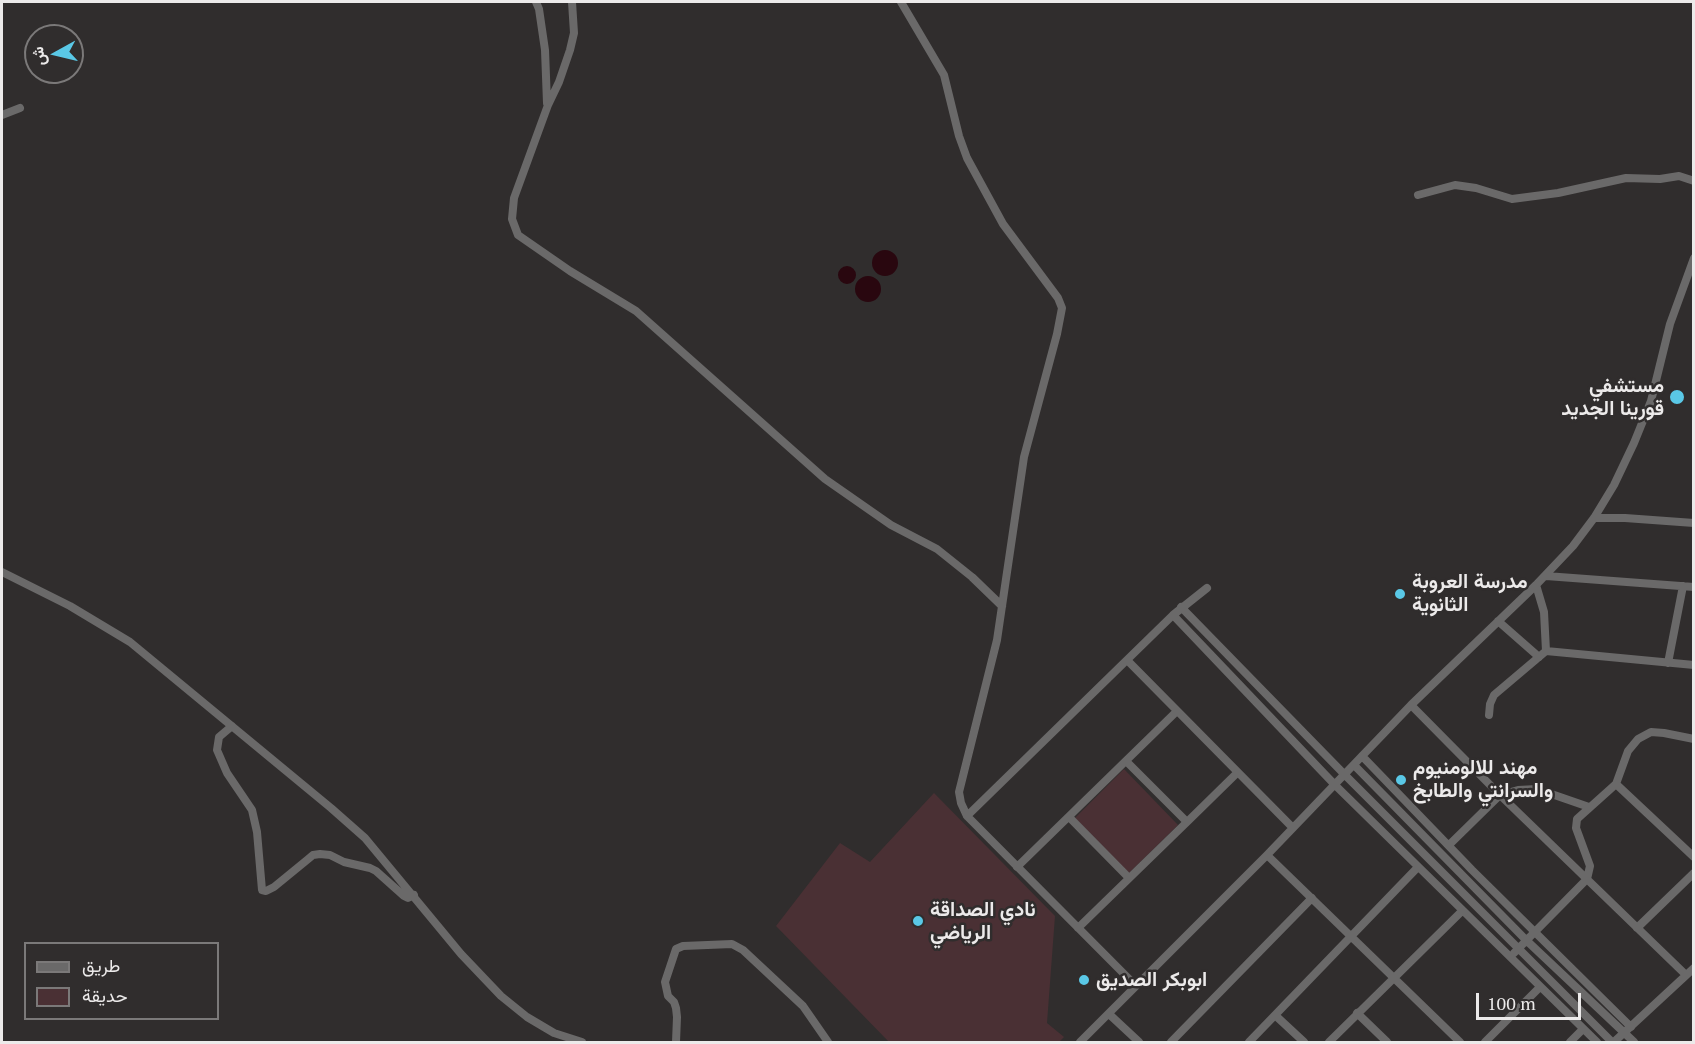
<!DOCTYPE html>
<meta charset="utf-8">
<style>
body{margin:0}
#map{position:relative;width:1695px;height:1044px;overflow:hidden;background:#302d2d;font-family:"PT Serif",Vazirmatn,serif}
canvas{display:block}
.frame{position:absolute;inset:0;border:3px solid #eceaea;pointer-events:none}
.legend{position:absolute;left:24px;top:942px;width:195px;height:78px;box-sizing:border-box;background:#302d2d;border:2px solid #7b7979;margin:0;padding:8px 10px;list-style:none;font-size:18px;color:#eceaea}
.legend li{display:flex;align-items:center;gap:12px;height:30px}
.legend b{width:30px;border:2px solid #7b7979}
.north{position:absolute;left:24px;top:24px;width:60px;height:60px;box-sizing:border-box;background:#302d2d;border:2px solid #7b7979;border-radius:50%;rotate:262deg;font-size:16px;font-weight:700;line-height:24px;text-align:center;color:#eceaea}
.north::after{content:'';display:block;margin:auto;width:21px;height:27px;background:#5ac8e6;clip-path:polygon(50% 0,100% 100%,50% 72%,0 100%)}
.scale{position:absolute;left:1476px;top:993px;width:105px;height:27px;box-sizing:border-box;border:3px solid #eceaea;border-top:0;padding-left:8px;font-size:18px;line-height:21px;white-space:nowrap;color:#eceaea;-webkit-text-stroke:4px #302d2d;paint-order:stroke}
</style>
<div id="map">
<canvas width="1695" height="1044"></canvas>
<div class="frame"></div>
<ul class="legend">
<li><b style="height:8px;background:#6a6969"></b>طريق</li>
<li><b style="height:16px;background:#4a3034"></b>حديقة</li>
</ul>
<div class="north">ش</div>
<div class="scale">100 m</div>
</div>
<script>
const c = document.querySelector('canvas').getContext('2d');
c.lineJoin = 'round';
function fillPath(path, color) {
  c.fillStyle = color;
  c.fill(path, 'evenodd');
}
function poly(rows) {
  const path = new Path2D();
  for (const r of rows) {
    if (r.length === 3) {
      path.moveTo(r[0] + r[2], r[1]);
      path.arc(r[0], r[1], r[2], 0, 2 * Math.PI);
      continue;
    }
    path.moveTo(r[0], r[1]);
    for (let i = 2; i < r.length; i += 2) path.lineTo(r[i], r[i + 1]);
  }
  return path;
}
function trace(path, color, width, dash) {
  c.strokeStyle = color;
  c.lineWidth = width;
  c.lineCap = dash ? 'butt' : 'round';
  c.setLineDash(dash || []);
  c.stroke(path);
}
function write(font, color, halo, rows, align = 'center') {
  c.font = font + ' "PT Serif",Vazirmatn,serif';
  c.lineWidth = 5;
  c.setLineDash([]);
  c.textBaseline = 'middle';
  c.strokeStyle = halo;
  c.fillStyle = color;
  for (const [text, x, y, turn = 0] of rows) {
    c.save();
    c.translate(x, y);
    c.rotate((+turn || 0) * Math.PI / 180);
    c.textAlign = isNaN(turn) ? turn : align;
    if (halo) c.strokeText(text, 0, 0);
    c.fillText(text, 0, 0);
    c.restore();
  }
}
const green = poly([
 [1124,769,1178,825,1129,873,1075,818],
 [934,793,1055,916,1047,1023,1064,1037,1059,1042,889,1042,776,926,840,843,870,862]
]);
const water = poly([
 [885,263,13],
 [847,275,9],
 [868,289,13]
]);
const minor = poly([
 [536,2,539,9,545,50,547,103],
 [572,2,574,33,570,50,559,82,548,105,514,198,512,219,518,235,570,271,636,311,825,479,891,525,937,549,972,577,1002,606],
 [901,2,944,75,959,136,967,158,1003,224,1058,298,1062,308,1057,334,1024,457,997,640,959,792,961,803,967,816],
 [2,115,20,108],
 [1418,195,1455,185,1476,188,1512,199,1558,193,1626,178,1660,179,1679,176,1694,181],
 [1594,518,1625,518,1694,523],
 [2,572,70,606,130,642,331,808,365,838,461,954,501,996,527,1017,554,1033,582,1042],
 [1546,576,1694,587],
 [1536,585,1544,612,1546,651,1694,665],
 [1181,607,1345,775,1612,1042],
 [1173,615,1335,785,1597,1042],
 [1498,621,1539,657],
 [1127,660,1293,828],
 [1668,663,1683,586],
 [1411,705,1500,795,1686,975],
 [1489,715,1490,704,1494,695,1546,651],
 [232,726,219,737,217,750,227,773,252,810,257,832,262,890,266,891,274,887,307,860,313,855,320,854,330,855,344,862,370,868,376,871,404,896,408,898,414,895],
 [1362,756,1472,870,1631,1027],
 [1354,765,1526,940,1634,1042],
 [1616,784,1694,857],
 [1069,817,1129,878],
 [1187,822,1237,773],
 [1449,845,1500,795,1518,790,1537,789,1589,807],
 [1267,855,1460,1042],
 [1017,867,1177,711],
 [1078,928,1187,822,1126,761],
 [1637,928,1694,873],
 [1514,953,1587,879,1590,866,1576,828,1577,819,1616,784,1628,751,1638,739,1651,732,1664,733,1694,739],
 [1136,986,967,816,1173,615,1207,588],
 [1357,1013,1387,1042],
 [1109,1014,1139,1042],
 [1276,1016,1304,1042],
 [676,1042,677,1017,676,1008,674,1002,668,996,665,982,676,949,683,946,732,944,743,950,803,1006,828,1042],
 [1080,1042,1267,855,1411,705,1536,585,1573,546,1594,518,1614,485,1634,443,1651,401,1670,324,1694,258],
 [1171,1042,1312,898],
 [1249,1042,1418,867],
 [1329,1042,1462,911],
 [1485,1042,1540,987],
 [1570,1042,1583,1029],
 [1614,1042,1694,968]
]);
const markers = [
 [1677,397,8,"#5ac8e6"],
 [1400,594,6,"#5ac8e6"],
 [1401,780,6,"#5ac8e6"],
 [918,921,6,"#5ac8e6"],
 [1084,980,6,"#5ac8e6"]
];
const poiNames = [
 ["مستشفي",1664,386,"right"],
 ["قورينا الجديد",1664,409,"right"],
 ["مدرسة العروبة",1412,582],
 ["الثانوية",1412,605],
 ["مهند للالومنيوم",1413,768],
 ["والسرانتي والطابخ",1413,791],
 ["نادي الصداقة",930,910],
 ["الرياضي",930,933],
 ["ابوبكر الصديق",1096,980]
];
fillPath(green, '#4a3034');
fillPath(water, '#29070f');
trace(minor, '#6a6969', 8);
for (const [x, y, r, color] of markers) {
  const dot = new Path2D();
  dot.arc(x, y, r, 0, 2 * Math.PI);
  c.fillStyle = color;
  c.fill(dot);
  trace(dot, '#302d2d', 2);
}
write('bold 20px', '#eceaea', '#302d2d', poiNames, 'left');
</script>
